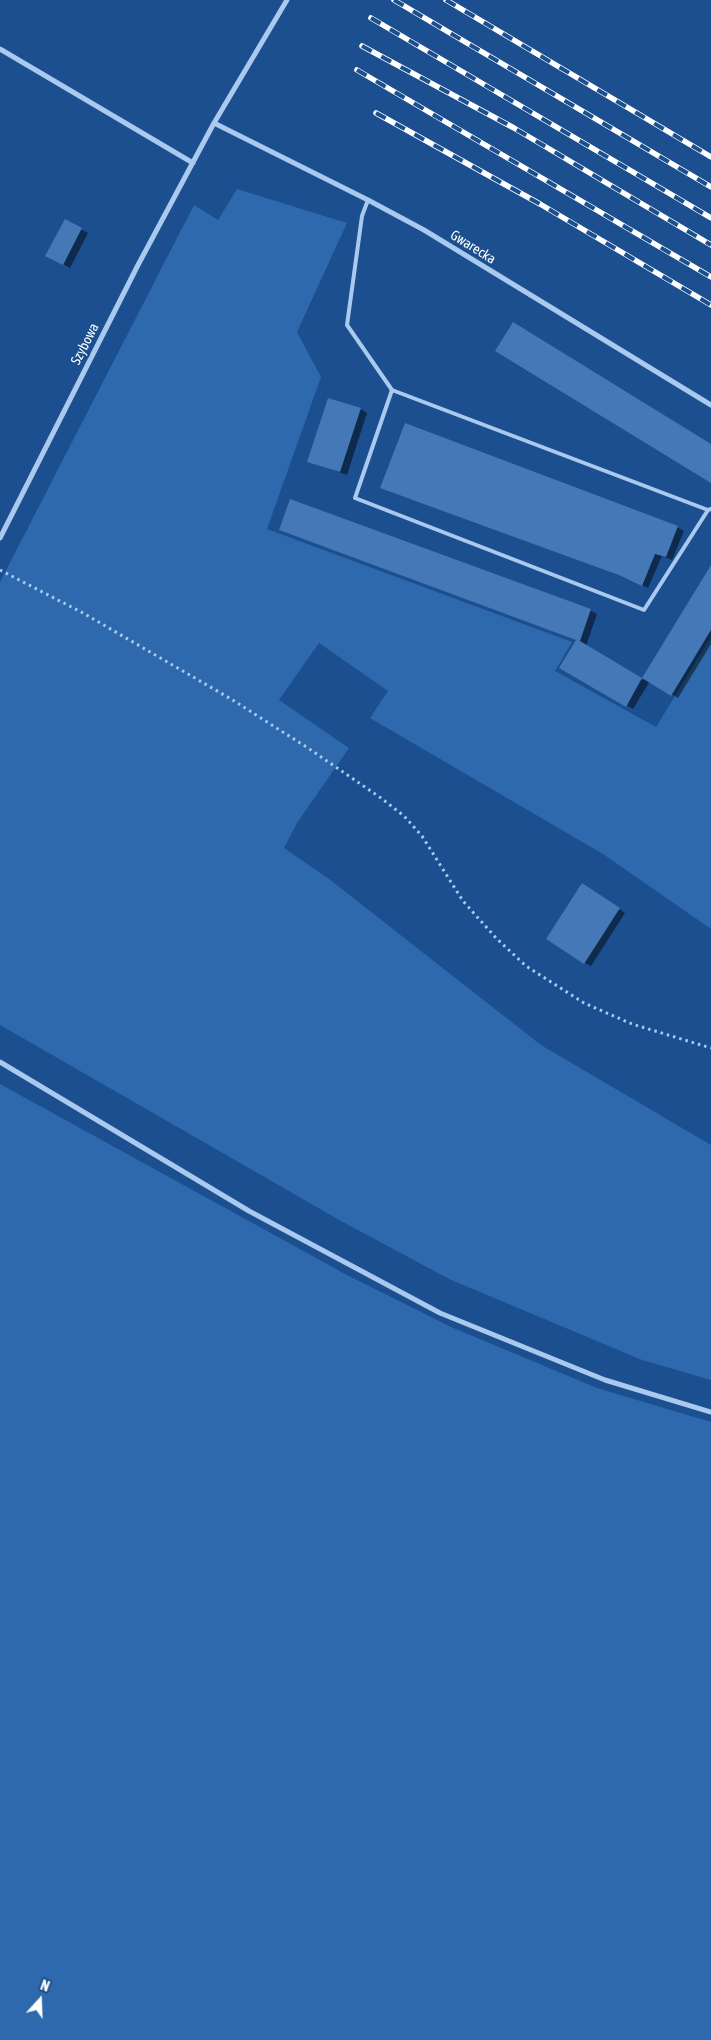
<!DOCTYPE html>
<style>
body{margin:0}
#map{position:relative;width:711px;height:2040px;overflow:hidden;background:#1b4f8f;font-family:"Asap Condensed",sans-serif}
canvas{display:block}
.north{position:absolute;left:15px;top:1975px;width:50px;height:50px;-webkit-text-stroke:4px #1b4f8f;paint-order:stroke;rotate:20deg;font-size:14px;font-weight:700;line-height:20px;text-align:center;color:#fff}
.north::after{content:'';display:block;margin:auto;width:18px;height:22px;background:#fff;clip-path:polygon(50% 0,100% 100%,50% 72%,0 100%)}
</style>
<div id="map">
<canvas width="711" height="2040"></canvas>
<div class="north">N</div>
</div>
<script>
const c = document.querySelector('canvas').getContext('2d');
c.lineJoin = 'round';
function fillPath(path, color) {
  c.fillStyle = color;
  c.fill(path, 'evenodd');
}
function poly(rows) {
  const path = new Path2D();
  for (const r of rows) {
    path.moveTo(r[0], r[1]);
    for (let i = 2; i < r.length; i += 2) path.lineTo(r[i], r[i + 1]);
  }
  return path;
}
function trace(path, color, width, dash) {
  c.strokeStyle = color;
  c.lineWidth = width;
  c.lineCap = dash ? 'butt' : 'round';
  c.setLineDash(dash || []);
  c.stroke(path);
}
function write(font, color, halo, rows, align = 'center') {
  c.font = font + ' "Asap Condensed",sans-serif';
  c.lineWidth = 4.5;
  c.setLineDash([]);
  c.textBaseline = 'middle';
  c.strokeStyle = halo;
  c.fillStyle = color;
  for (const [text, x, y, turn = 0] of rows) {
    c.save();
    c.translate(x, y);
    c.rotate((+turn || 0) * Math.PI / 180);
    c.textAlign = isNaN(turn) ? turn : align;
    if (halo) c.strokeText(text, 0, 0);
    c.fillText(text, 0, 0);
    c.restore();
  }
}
const green = poly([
 [237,189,347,223,297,332,321,377,267,529,572,642,555,671,656,727,711,637,711,929,603,854,370,718,388,691,319,643,279,700,349,748,297,823,284,848,329,879,541,1045,711,1145,711,1380,642,1360,449,1279,341,1221,0,1025,0,582,194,205,218,220],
 [0,1084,347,1275,451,1327,597,1388,711,1422,711,2040,0,2040]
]);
const shadow = poly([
 [65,221,88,233,70,268,47,255],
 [361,409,367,413,347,475,309,461],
 [381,487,677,527,684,531,672,560,662,556,648,588,629,579],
 [280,530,590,610,597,614,586,646,643,680,711,567,711,644,678,698,650,681,633,709,561,668,578,640],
 [589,888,625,913,591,966,585,963]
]);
const building = poly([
 [65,219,82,228,63,265,45,256],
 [513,322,711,444,711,483,495,351],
 [328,398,361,408,340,472,307,462],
 [405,423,678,526,666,557,655,554,642,586,621,576,380,488],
 [290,499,591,609,580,641,642,678,626,707,559,668,576,640,279,530],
 [711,565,711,630,671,696,642,678],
 [582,883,620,908,584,964,546,939]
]);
const path = poly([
 [0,570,83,613,231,699,308,748,381,798,404,816,422,836,463,901,496,938,526,966,584,1003,632,1024,711,1048]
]);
const service = poly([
 [368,200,362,216,347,325,392,390,708,510,711,509],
 [392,390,355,498,644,610,708,510]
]);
const minor = poly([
 [0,49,193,163],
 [214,123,368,200,424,230,711,405],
 [0,538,138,265,214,123,287,0],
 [0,1062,249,1211,440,1313,605,1380,711,1412]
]);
const rail = poly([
 [394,0,711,187],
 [446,0,711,157],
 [371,18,711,218],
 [362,46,514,128,711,245],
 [357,70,711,277],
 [376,113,540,204,711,305]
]);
const streetNames = [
 ["Gwarecka",473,247,32],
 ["Szybowa",85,344,-63]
];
fillPath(green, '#2e69ad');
fillPath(shadow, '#0007');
fillPath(building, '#4478b7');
trace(path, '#a9c9ee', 3, [2.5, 4]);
trace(service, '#a9c9ee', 4);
trace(minor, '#a9c9ee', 5);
trace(rail, '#fff', 5.5);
trace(rail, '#1b4f8f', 4, [11]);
write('14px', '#fff', '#1b4f8f', streetNames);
</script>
